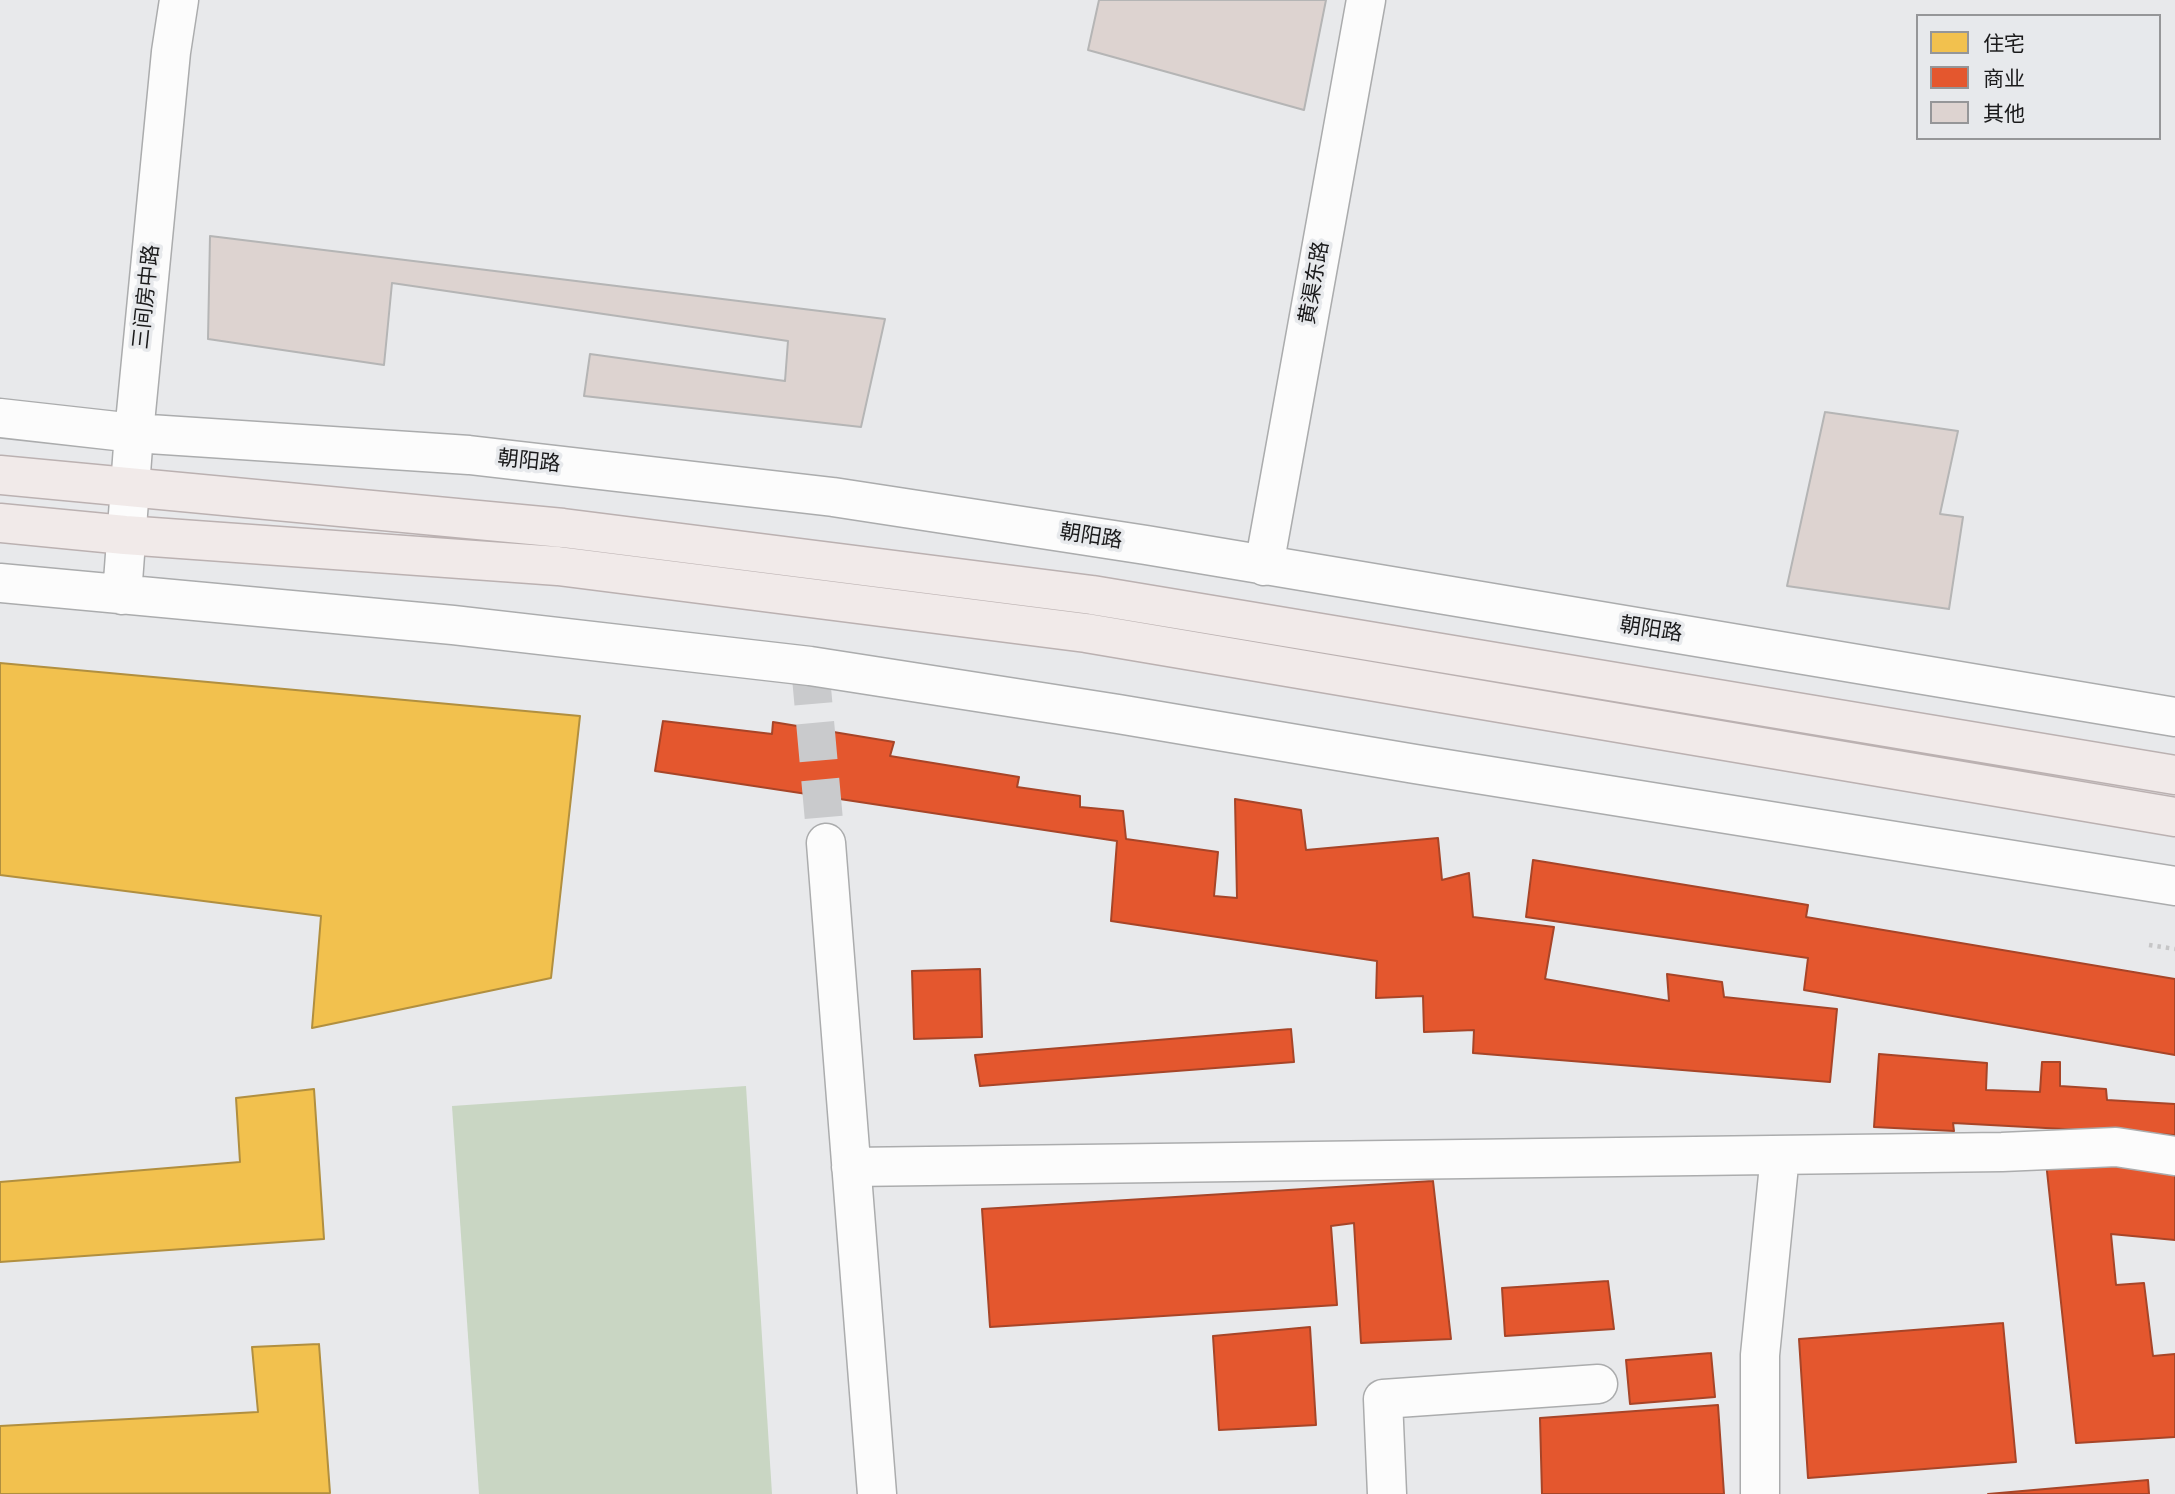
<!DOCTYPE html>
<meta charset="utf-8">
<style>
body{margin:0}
#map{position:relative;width:2175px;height:1494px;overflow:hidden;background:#e8e9eb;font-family:"Archivo Narrow","Noto Sans SC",sans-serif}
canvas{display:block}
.legend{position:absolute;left:1916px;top:14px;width:245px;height:126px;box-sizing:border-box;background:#e7e9ec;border:2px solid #959698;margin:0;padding:9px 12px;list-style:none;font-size:21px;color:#1a1a1b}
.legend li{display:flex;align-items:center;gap:14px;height:35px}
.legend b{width:35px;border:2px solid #959698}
</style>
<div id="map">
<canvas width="2175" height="1494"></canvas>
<ul class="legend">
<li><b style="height:19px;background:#f2c14e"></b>住宅</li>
<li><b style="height:19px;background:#e4572e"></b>商业</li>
<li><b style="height:19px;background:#ddd3d0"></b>其他</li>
</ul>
</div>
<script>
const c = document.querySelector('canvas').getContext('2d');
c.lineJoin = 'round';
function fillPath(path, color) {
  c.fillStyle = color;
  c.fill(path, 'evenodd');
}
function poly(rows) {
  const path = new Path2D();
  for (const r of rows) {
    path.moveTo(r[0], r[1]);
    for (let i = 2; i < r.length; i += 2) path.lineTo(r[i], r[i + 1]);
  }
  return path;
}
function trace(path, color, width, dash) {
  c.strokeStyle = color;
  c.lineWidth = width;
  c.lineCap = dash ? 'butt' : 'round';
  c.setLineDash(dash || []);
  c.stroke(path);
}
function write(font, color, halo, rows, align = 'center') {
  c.font = font + ' "Archivo Narrow","Noto Sans SC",sans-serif';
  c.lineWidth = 7;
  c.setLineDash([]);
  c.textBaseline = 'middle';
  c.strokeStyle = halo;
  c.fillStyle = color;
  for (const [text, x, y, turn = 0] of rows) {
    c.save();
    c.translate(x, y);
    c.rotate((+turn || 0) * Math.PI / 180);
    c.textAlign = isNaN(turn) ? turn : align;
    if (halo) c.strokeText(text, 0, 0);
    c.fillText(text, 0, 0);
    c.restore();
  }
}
const green = poly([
 [746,1086,772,1494,479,1494,452,1106]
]);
const homes = poly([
 [0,663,580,716,551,978,312,1028,321,916,0,875,0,663],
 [314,1089,324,1239,0,1262,0,1182,240,1162,236,1098,314,1089],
 [319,1344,330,1493,0,1494,0,1426,258,1412,252,1347,319,1344]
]);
const shops = poly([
 [663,721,772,734,773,722,894,742,890,756,1019,777,1017,787,1080,796,1080,807,1123,811,1126,839,1218,852,1214,896,1237,898,1235,799,1301,810,1306,850,1438,838,1442,880,1469,873,1473,917,1554,927,1545,979,1669,1001,1667,974,1722,982,1724,997,1837,1009,1830,1082,1473,1053,1474,1030,1424,1032,1423,996,1376,998,1377,961,1111,921,1117,841,655,771,663,721],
 [1533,860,1808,905,1806,917,2175,979,2175,1055,1804,990,1808,958,1526,917,1533,860],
 [980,969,982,1037,914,1039,912,971,980,969],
 [1291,1029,1294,1062,980,1086,975,1055,1291,1029],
 [1879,1054,1987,1063,1986,1090,2040,1092,2042,1062,2060,1062,2060,1086,2106,1089,2107,1100,2175,1104,2175,1135,1953,1123,1954,1131,1874,1127,1879,1054],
 [2046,1162,2175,1166,2175,1240,2111,1234,2116,1285,2144,1283,2153,1356,2175,1354,2175,1437,2076,1443,2046,1162],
 [1433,1181,1451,1339,1361,1343,1354,1223,1331,1226,1337,1305,990,1327,982,1209,1433,1181],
 [1608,1281,1614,1329,1505,1336,1502,1288,1608,1281],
 [2003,1323,2016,1462,1808,1478,1799,1339,2003,1323],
 [1310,1327,1316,1425,1219,1430,1213,1336,1310,1327],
 [1711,1353,1715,1397,1630,1404,1626,1360,1711,1353],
 [1718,1405,1724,1494,1542,1494,1540,1418,1718,1405],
 [2148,1480,2149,1494,1988,1494,2148,1480]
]);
const building = poly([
 [1099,0,1326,0,1304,110,1088,50,1099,0],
 [210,236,885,319,861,427,584,396,590,354,785,381,788,341,392,283,384,365,208,339,210,236],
 [1825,412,1958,431,1940,514,1963,517,1949,609,1787,586,1825,412]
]);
const minorTunnel = poly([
 [810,666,826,843]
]);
const path = poly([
 [2149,945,2175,949]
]);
const minor = poly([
 [826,843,877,1494],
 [851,1167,2002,1152,2116,1147,2175,1156],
 [1387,1494,1383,1399,1598,1384],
 [1760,1494,1760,1355,1780,1155]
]);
const tertiary = poly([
 [0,418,134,433,469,455,833,497,1146,545,2175,717],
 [1264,566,1366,0],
 [0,583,453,625,810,666,1118,714,1415,764,2175,886],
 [122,595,134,433,171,52,179,0]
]);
const trunk = poly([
 [0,475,563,528,1092,595,2175,775],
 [0,523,125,535,558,566,1086,633,2175,817]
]);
const streetNames = [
 ["黄渠东路",1315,283,-80],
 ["三间房中路",147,297,-84],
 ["朝阳路",529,462,6],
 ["朝阳路",1091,537,9],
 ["朝阳路",1651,630,9]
];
fillPath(green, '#c9d6c3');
fillPath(homes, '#f2c14e');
trace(homes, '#b18f3f', 2);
fillPath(shops, '#e4572e');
trace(shops, '#a74528', 2);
fillPath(building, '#ddd3d0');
trace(building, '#b5b5b5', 2);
trace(minorTunnel, '#c9cacc', 38, [38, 19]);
trace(minor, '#abacad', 41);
trace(tertiary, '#abacad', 41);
trace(trunk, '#bbb1b1', 41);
trace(path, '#c6c6c7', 4.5, [3.5, 5]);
trace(minor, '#fcfcfc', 38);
trace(tertiary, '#fcfcfc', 38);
trace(trunk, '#f1eae9', 38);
write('21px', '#1a1a1b', '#e7e9ec', streetNames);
</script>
